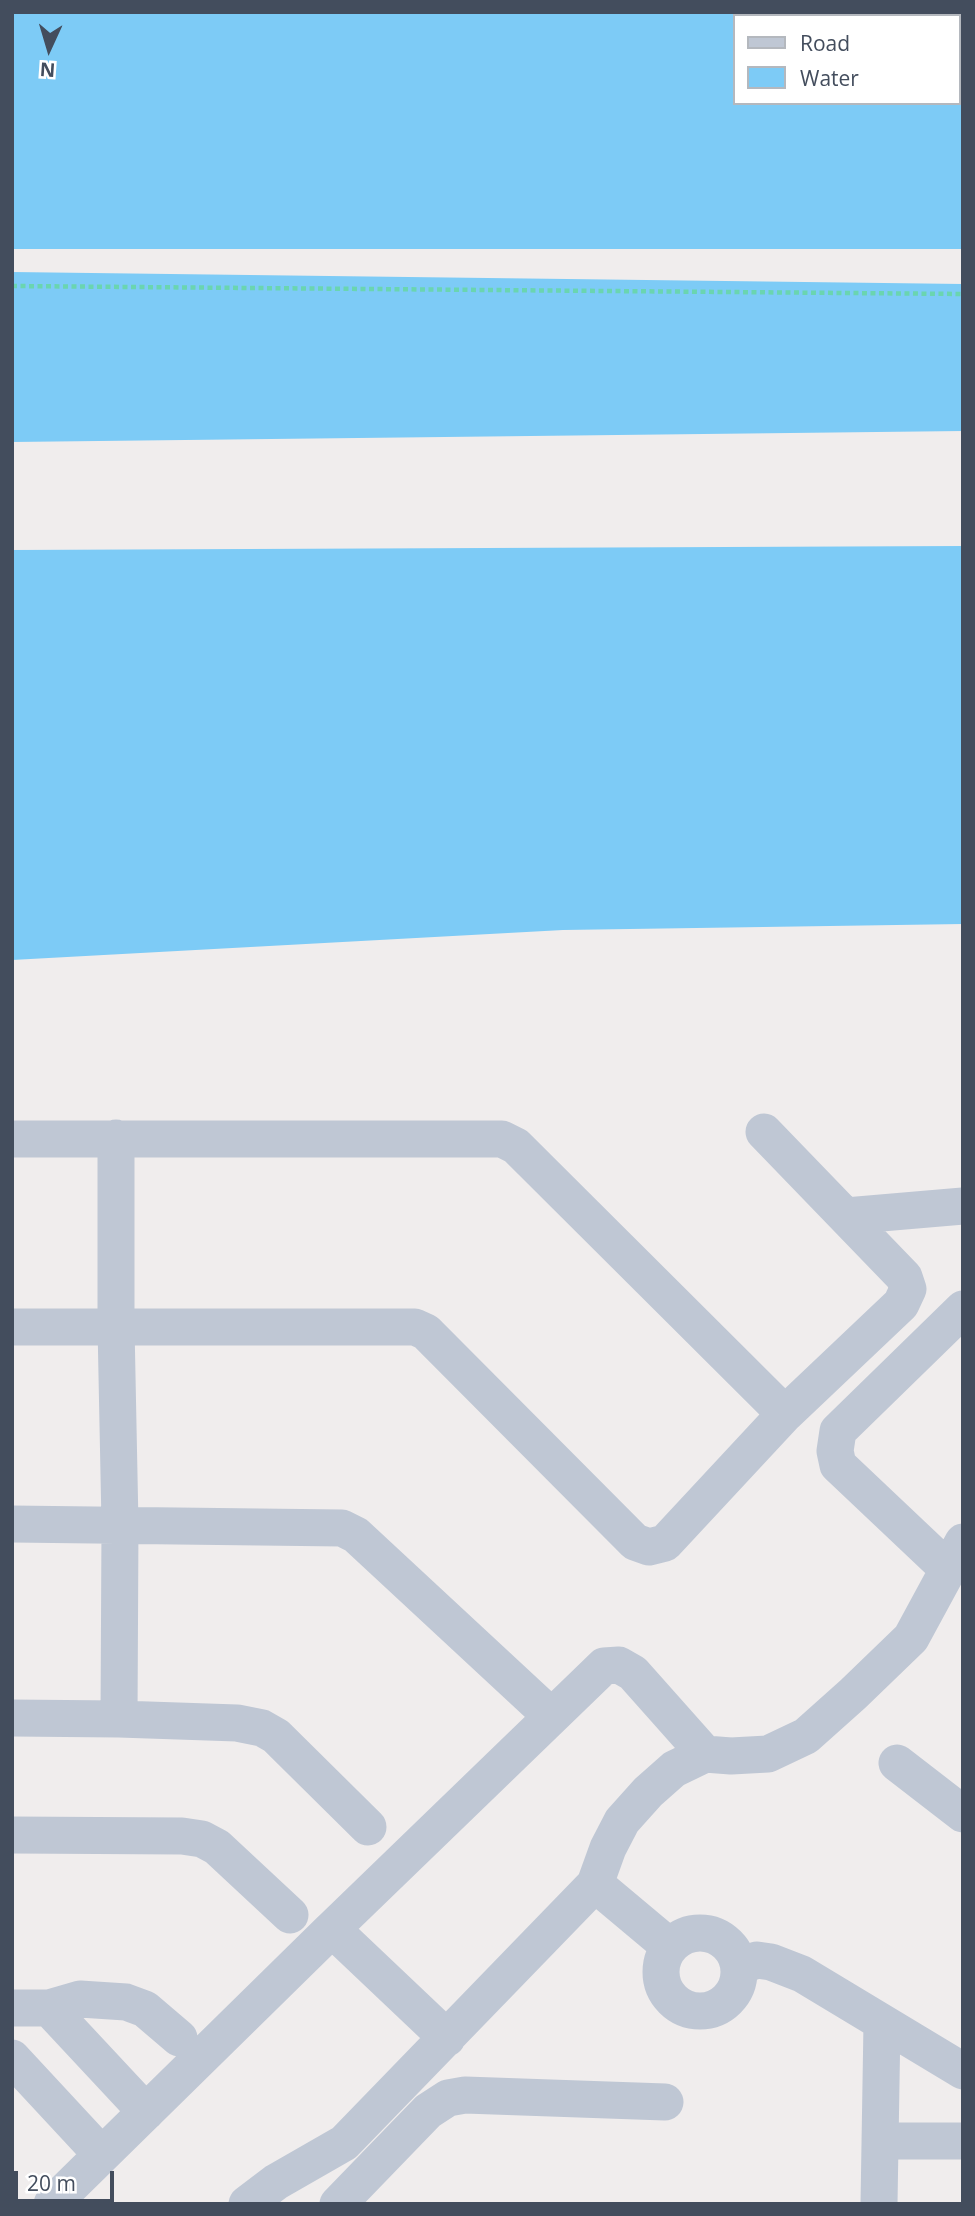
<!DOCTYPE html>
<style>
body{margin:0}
#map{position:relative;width:975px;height:2216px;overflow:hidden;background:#f0eded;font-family:"Open Sans",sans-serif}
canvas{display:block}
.frame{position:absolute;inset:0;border:14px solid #434d5d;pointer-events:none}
.legend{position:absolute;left:733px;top:14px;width:228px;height:91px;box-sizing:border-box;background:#fff;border:2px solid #b4b8be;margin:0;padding:9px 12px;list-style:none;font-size:21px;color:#434d5d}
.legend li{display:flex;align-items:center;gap:14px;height:35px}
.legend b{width:35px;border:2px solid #b4b8be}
.north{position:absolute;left:14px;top:14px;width:70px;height:70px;-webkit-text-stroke:5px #fff;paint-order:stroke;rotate:184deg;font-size:19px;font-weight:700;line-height:28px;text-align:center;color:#434d5d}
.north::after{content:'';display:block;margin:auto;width:24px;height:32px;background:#434d5d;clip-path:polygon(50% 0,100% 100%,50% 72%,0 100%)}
.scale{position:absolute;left:14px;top:2171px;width:100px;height:32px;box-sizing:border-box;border:4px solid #434d5d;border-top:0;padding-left:9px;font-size:21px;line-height:24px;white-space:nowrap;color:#434d5d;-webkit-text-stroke:5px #fff;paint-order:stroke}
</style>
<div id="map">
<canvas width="975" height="2216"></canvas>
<div class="frame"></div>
<ul class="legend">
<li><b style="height:9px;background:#bfc7d4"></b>Road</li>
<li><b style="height:19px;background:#7dcbf6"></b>Water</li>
</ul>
<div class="north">N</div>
<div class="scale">20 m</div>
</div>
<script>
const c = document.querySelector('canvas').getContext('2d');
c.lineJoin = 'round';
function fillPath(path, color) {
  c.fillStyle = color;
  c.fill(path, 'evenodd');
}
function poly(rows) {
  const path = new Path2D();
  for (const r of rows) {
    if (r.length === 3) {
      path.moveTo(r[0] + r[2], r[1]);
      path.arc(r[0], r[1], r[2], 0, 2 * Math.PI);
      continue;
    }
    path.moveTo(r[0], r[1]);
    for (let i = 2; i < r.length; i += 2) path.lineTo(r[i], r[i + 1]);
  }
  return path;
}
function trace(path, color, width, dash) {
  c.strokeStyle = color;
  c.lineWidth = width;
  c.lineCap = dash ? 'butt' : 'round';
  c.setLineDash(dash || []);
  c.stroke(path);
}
const water = poly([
 [12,12,963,12,963,249,12,249],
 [735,16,959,16,959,103,735,103],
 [12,272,963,284,963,431,12,442],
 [963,546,963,924,563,930,12,960,12,550]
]);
const path = poly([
 [12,286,963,294]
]);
const minor = poly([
 [116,1138,116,1326,120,1524,119,1719],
 [12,1139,502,1139,516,1146,785,1414],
 [846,1216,963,1206],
 [12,1327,415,1327,426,1332,635,1542,649,1547,665,1543,785,1414,901,1304,908,1289,904,1277,764,1132],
 [12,1524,342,1528,356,1535,551,1716],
 [949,1570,838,1465,835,1451,838,1431,963,1309],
 [12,1718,119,1719,237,1723,262,1728,276,1736,368,1827],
 [897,1763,963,1814],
 [12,1835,182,1836,202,1839,217,1847,290,1915],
 [595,1884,669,1946],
 [332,1929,604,1666,619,1665,633,1673,705,1754],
 [700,1972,39],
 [740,1966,757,1960,771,1962,802,1974,963,2071],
 [12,2008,49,2008,146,2112],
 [49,2008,80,1999,126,2002,145,2009,179,2038],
 [12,2058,102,2155],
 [880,2141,963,2141],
 [52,2204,332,1929,447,2038],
 [247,2204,276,2182,344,2143,595,1884,608,1848,622,1821,648,1792,674,1769,705,1754,731,1756,768,1754,806,1736,853,1694,911,1638,963,1542],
 [338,2204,428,2111,448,2098,465,2095,665,2102],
 [879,2204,882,2023]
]);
fillPath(water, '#7dcbf6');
trace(path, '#6ad5b0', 4.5, [5, 3.5]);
trace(minor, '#bfc7d4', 37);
</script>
